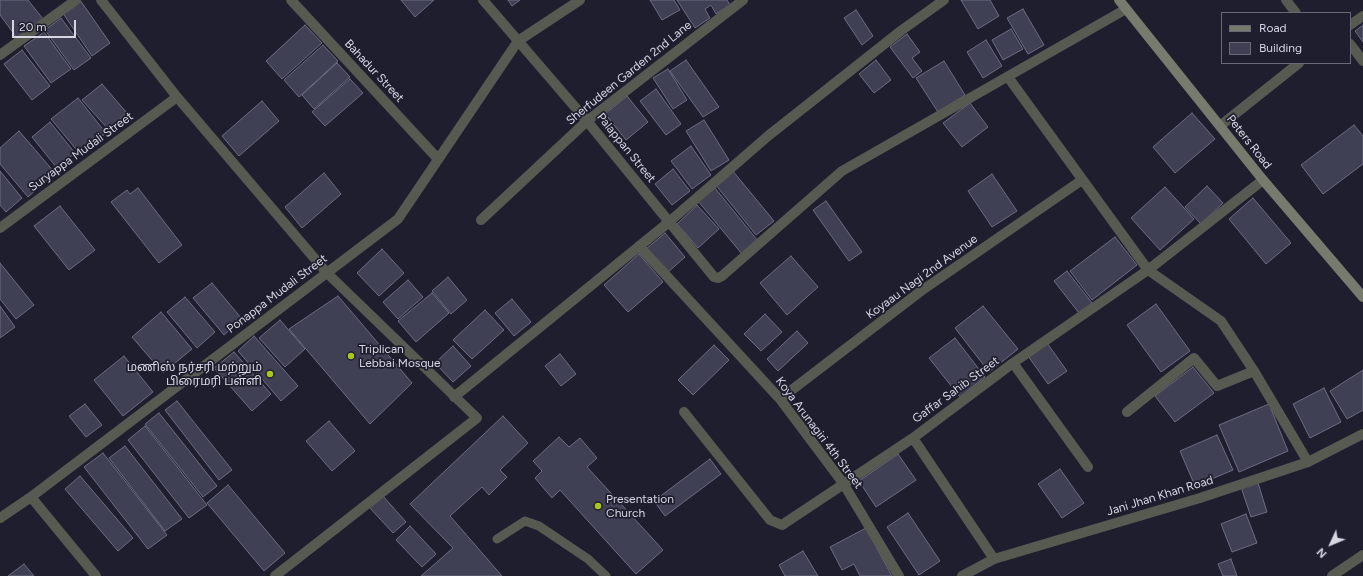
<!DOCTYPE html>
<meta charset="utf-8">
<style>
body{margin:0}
#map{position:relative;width:1363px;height:576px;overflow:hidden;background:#1e1e2f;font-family:Figtree,sans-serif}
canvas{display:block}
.legend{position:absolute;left:1221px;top:12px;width:130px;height:52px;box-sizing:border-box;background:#1e1e2f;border:1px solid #686877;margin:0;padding:5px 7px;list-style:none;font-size:12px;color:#d6d7e3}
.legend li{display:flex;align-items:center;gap:8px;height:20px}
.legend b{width:20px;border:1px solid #686877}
.north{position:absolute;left:1311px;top:524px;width:40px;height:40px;-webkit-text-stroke:3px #1e1e2f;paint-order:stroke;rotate:226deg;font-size:11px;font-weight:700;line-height:16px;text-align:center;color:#d6d7e3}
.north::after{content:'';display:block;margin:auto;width:14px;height:18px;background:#d6d7e3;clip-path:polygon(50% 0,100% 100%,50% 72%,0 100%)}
.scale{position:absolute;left:12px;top:20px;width:64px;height:18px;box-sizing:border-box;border:2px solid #d6d7e3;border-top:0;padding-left:5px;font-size:12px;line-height:14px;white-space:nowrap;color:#d6d7e3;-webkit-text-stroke:3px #1e1e2f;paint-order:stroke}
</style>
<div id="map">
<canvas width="1363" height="576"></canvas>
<ul class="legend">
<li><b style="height:5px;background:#777b6d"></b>Road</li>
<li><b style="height:11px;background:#3f4053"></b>Building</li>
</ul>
<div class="north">N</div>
<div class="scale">20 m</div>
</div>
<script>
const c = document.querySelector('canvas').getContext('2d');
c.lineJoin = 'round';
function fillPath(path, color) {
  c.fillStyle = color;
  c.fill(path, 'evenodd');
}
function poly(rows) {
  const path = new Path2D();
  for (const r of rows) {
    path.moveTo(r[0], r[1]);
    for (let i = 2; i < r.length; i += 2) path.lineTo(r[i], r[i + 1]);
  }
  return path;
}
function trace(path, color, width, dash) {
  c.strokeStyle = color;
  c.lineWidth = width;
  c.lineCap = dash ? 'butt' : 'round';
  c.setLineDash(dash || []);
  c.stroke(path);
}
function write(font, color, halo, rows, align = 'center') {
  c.font = font + ' Figtree,"Noto Sans Tamil",sans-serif';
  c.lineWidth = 3.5;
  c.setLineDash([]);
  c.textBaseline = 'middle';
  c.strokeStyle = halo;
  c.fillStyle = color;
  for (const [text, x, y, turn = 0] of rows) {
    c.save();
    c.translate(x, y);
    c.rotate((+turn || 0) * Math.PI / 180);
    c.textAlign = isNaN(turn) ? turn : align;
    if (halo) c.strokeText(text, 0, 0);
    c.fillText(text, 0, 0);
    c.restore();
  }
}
const building = poly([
 [0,0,28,0,43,19,17,38,0,15,0,0],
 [80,0,110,43,92,56,62,12,80,0],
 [401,0,434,0,415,17,401,0],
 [508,0,520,0,512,6,508,0],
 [650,0,674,0,680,10,662,20,650,0],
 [677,0,727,0,730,5,716,14,711,5,705,9,710,18,695,28,677,0],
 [961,0,990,0,999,16,978,29,961,0],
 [1023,9,1044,45,1028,54,1007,18,1023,9],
 [856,10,873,36,862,45,844,18,856,10],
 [61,18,91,58,74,70,45,30,61,18],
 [305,25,322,43,282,79,266,61,305,25],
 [1363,25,1363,42,1355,31,1363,25],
 [1011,29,1023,49,1003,60,992,40,1011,29],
 [44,32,71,69,51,83,24,46,44,32],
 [907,34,920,52,912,58,922,71,913,78,890,47,907,34],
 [986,40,1002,66,983,78,967,52,986,40],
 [323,45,338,61,299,97,284,80,323,45],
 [22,50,50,86,32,100,4,64,22,50],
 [686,60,719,107,703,117,670,71,686,60],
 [876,60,891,80,874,93,859,74,876,60],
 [944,61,965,95,938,112,916,78,944,61],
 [337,63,350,77,314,109,302,95,337,63],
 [668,69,687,100,673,109,653,78,668,69],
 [350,79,363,93,325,126,312,112,350,79],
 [102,84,127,113,108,129,82,100,102,84],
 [656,89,681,124,666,135,640,101,656,89],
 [627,96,648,122,626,140,605,114,627,96],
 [78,98,106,133,80,154,51,119,78,98],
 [262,101,279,121,239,156,222,136,262,101],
 [970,103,988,127,962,147,943,123,970,103],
 [1192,113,1215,139,1175,173,1153,147,1192,113],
 [704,120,729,160,711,171,686,131,704,120],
 [50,122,75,153,57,168,32,137,50,122],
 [1354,125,1363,136,1363,164,1323,194,1301,165,1354,125],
 [19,131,55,173,28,197,0,164,0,148,19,131],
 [691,146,711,175,692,189,671,161,691,146],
 [673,169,690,191,672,205,655,184,673,169],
 [732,170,774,221,756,235,715,184,732,170],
 [0,171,22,198,6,212,0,205,0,171],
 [324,173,341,194,302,228,285,207,324,173],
 [992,174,1017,211,992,227,968,191,992,174],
 [1207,186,1223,203,1201,224,1185,207,1207,186],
 [1165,187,1194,219,1160,250,1131,218,1165,187],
 [138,188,182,245,159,263,111,202,127,190,130,194,138,188],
 [715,188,758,241,742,254,698,201,715,188],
 [1253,198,1291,243,1266,264,1229,219,1253,198],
 [826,201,862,252,849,261,813,210,826,201],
 [697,205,719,229,698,248,677,224,697,205],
 [60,206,95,250,69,270,34,226,60,206],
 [665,233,685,257,667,273,646,249,665,233],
 [1115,237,1137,265,1092,300,1070,271,1115,237],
 [382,249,404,273,379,296,357,273,382,249],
 [639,254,663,282,628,312,604,285,639,254],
 [791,256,818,287,787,315,760,283,791,256],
 [0,263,34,305,16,319,0,299,0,263],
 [1067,271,1092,303,1079,313,1054,281,1067,271],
 [448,277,467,300,451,314,432,291,448,277],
 [408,280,423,297,398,319,383,302,408,280],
 [212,283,242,319,224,335,193,298,212,283],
 [432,293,449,313,416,342,398,321,432,293],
 [338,296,412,383,370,424,289,329,338,296],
 [185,297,215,332,197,348,167,312,185,297],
 [512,299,531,322,514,336,495,313,512,299],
 [1156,304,1190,351,1161,372,1127,325,1156,304],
 [0,306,15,327,0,338,0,306],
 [983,306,1018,349,989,372,955,328,983,306],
 [485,310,504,330,472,359,453,340,485,310],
 [161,312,192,349,163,373,132,337,161,312],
 [765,314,782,332,761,351,744,334,765,314],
 [280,320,305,349,285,367,259,338,280,320],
 [797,331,808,343,778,371,767,359,797,331],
 [254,336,298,386,281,401,238,351,254,336],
 [955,338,985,377,960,397,929,358,955,338],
 [1047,343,1067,371,1048,384,1028,356,1047,343],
 [714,345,729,360,693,395,678,380,714,345],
 [453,346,471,366,453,382,435,363,453,346],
 [234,352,271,394,252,411,214,368,234,352],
 [560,354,576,374,561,386,545,366,560,354],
 [124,356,153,392,123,416,94,380,124,356],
 [1193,367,1214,393,1175,422,1155,396,1193,367],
 [1363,370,1363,410,1347,419,1330,391,1363,370],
 [1324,388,1341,422,1310,438,1293,404,1324,388],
 [177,401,232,470,219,480,165,410,177,401],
 [85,404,102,425,86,437,69,416,85,404],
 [1269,404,1288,451,1239,472,1219,425,1269,404],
 [159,413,217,486,203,497,145,424,159,413],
 [503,416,528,443,500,470,507,477,489,495,482,487,450,516,502,576,421,576,453,548,410,504,503,416],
 [329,421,355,451,332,471,306,441,329,421],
 [145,426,207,505,189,518,128,440,145,426],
 [1217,435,1233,470,1195,486,1180,451,1217,435],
 [559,437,569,447,580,438,597,458,587,467,663,550,636,574,560,490,552,498,535,478,542,471,533,461,559,437],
 [125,446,182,519,165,531,109,458,125,446],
 [103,453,167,535,148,549,84,467,103,453],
 [898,454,916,480,876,507,859,481,898,454],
 [710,459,721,474,665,516,654,501,710,459],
 [1060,469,1084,503,1062,518,1038,484,1060,469],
 [80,476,133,538,118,551,65,489,80,476],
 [1258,483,1267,512,1251,517,1241,487,1258,483],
 [228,485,285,553,264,571,207,503,228,485],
 [382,495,406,522,393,533,369,507,382,495],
 [908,513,940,561,919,575,887,527,908,513],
 [1246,514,1257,543,1232,552,1221,524,1246,514],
 [410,526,436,554,422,567,396,540,410,526],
 [866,528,892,576,860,576,854,564,842,570,830,547,866,528],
 [803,551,818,576,785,576,779,565,803,551],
 [1231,559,1237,576,1223,576,1218,564,1231,559],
 [24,564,34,576,8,576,24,564]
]);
const service = poly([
 [497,539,525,521,539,526,588,559,606,576]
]);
const minor = poly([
 [101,0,177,97,327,273,477,418,275,576],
 [291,0,438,159],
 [483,0,587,121,714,277,718,278,722,276,842,171,1126,9],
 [1286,0,1296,13],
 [1350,25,1363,16],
 [1350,44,1363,61],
 [0,55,76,0],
 [1008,77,1148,270,1221,321,1254,371,1308,462],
 [1220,126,1299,63],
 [481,220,587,121,743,0],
 [0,228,177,97],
 [639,246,780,399,843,483,899,576],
 [1013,363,1088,467],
 [454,397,669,222,768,136,902,30,944,0],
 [780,399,921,291,1082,180],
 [684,412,770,520,782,525,913,438,1013,363,1148,270,1263,180],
 [1127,412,1194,358,1217,386,1254,371],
 [913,438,994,559],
 [31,497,96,576],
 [0,518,31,497,398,219,518,41,580,0],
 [1332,576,1363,555]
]);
const tertiary = poly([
 [962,576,994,559,1200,498,1308,462,1363,434]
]);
const secondary = poly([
 [1119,0,1263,180,1363,297]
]);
const markers = [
 [351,356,4,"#a7c71e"],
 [270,374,4,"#a7c71e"],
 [598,506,4,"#a7c71e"]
];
const streetNames = [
 ["Bahadur Street",374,71,47],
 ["Sherfudeen Garden 2nd Lane",629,73,-39],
 ["Peters Road",1249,142,52],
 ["Palappan Street",626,148,51],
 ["Suryappa Mudali Street",81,152,-36],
 ["Koyaau Nagi 2nd Avenue",922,277,-36],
 ["Ponappa Mudali Street",277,294,-37],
 ["Gaffar Sahib Street",956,390,-36],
 ["Koya Arunagiri 4th Street",819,433,53],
 ["Jani Jhan Khan Road",1160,496,-17]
];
const poiNames = [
 ["Triplican",359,349],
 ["Lebbai Mosque",359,363],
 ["மணிஸ் நர்சரி மற்றும்",262,367,"right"],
 ["பிரைமரி பள்ளி",262,381,"right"],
 ["Presentation",606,499],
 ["Church",606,513]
];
fillPath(building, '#3f4053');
trace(building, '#6c6d83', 1);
trace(service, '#575a51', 9);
trace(minor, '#575a51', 10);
trace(tertiary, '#575a51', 10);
trace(secondary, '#777b6d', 10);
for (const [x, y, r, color] of markers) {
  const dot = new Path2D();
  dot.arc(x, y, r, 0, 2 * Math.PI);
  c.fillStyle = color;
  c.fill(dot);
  trace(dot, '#1e1e2f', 1.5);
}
write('12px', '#d6d7e3', '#1e1e2f', streetNames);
write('12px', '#d6d7e3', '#1e1e2f', poiNames, 'left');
</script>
